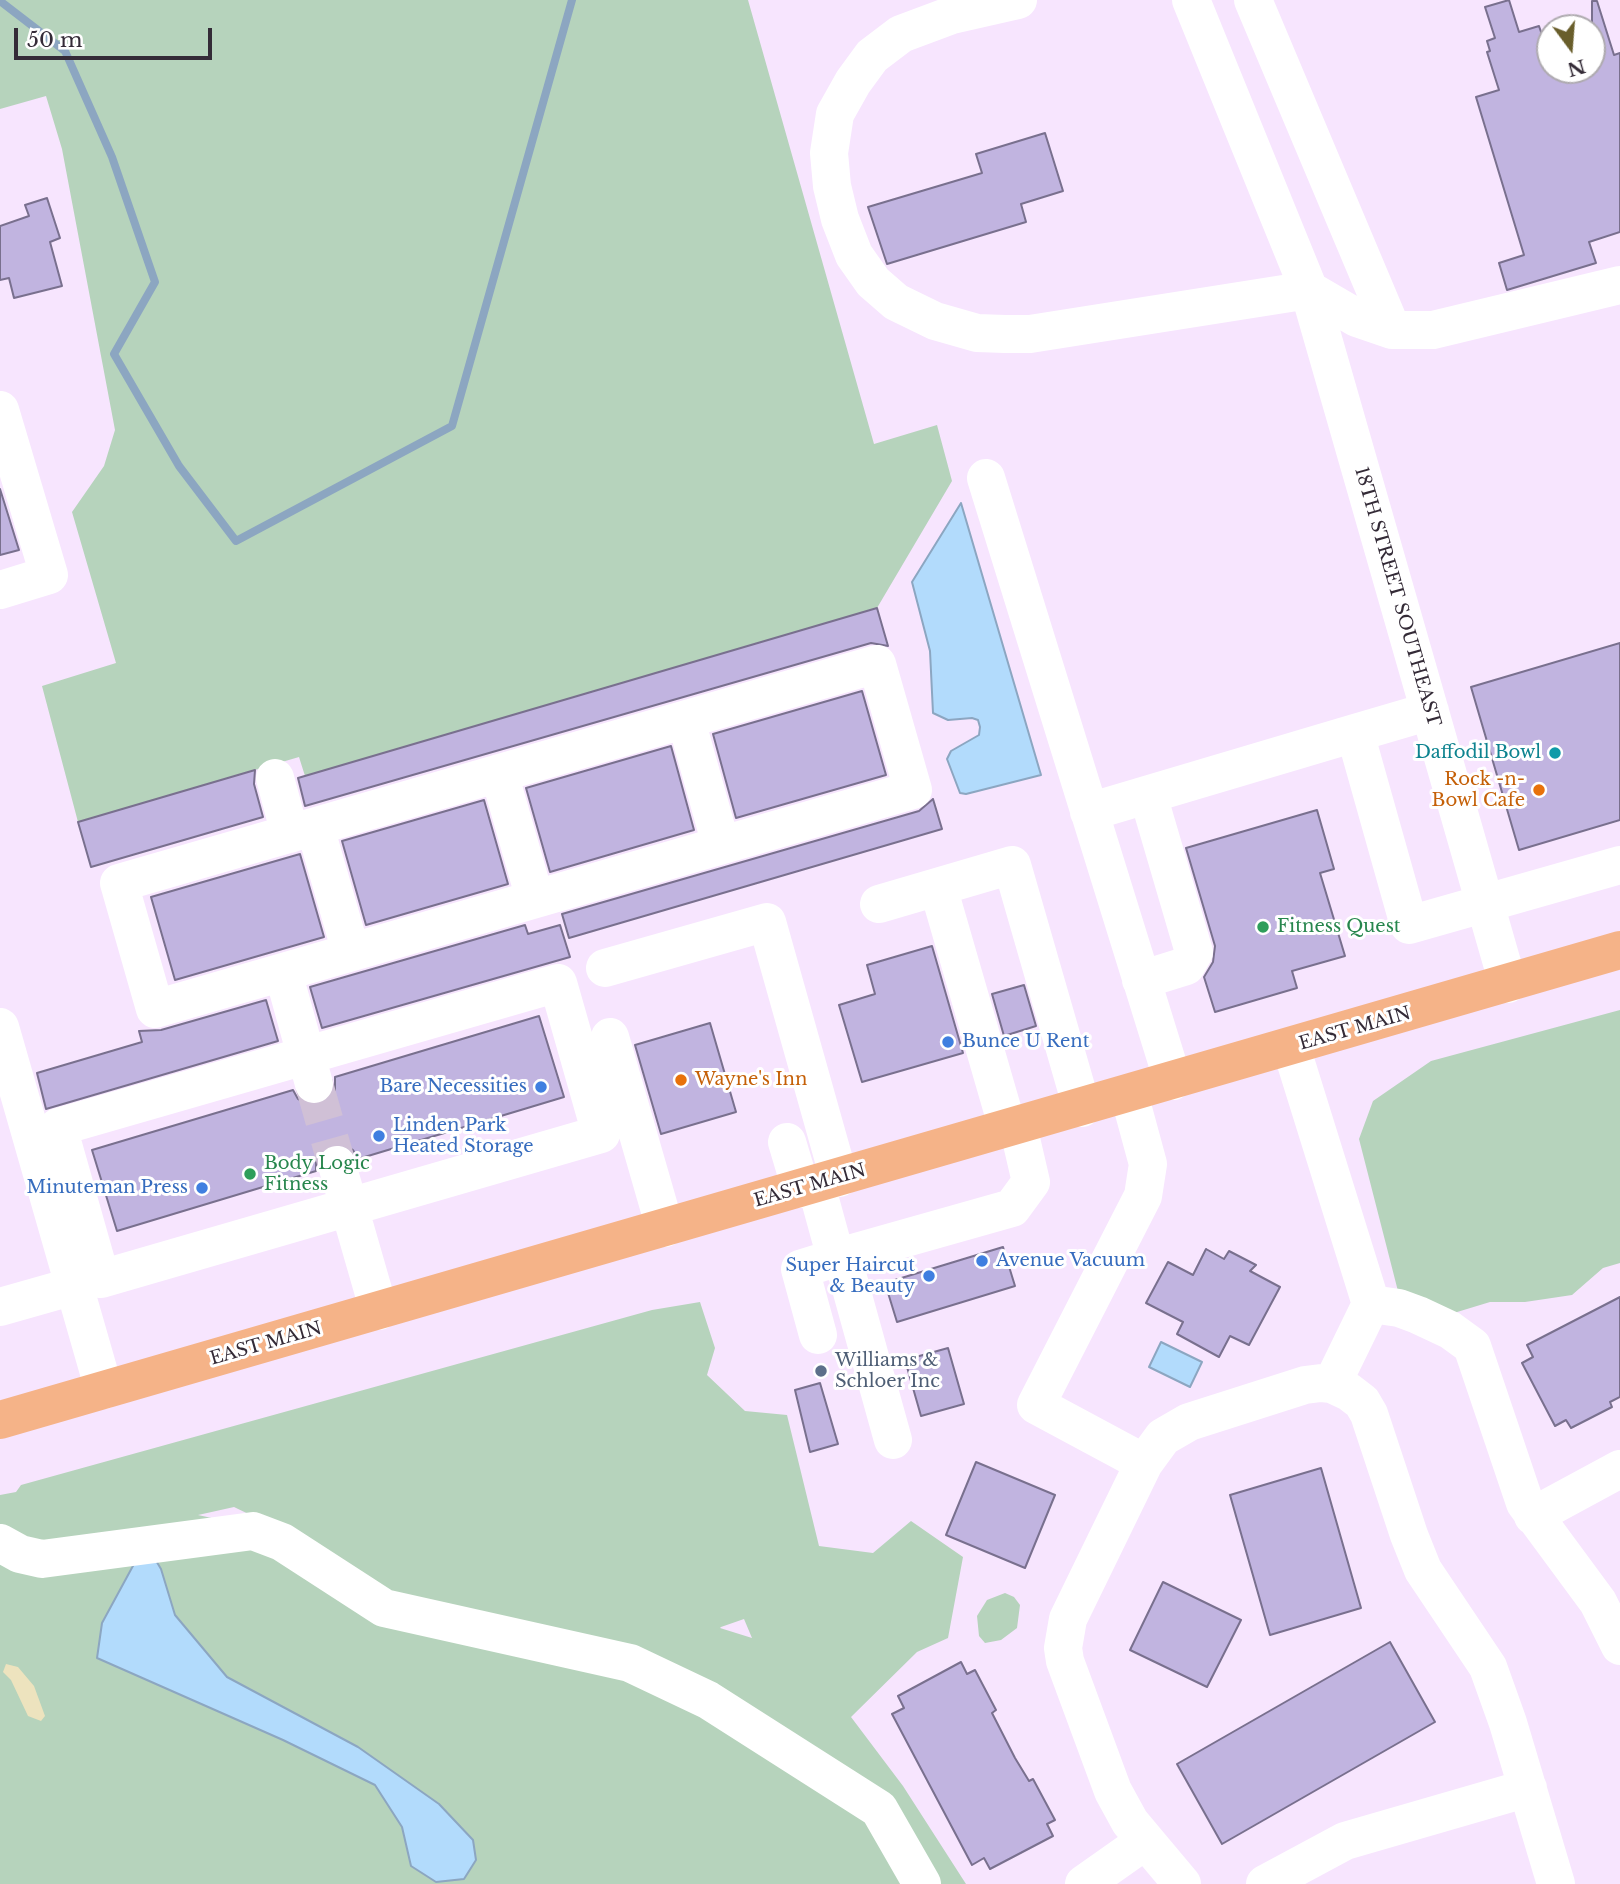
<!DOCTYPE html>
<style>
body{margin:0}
#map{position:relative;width:1620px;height:1884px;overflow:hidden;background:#f7e5fe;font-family:"Libre Baskerville",serif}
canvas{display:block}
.north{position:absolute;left:1536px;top:14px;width:70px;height:70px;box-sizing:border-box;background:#fff;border:2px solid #aeaaaf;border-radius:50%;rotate:164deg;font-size:19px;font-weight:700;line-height:28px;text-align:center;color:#342b37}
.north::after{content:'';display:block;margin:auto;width:24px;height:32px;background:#695e2b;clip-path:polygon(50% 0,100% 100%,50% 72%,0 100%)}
.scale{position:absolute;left:14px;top:28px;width:198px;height:32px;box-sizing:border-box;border:4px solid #342b37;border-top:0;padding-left:9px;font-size:21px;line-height:24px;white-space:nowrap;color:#342b37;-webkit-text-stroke:5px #fff;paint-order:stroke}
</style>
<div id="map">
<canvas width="1620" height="1884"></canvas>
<div class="north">N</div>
<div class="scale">50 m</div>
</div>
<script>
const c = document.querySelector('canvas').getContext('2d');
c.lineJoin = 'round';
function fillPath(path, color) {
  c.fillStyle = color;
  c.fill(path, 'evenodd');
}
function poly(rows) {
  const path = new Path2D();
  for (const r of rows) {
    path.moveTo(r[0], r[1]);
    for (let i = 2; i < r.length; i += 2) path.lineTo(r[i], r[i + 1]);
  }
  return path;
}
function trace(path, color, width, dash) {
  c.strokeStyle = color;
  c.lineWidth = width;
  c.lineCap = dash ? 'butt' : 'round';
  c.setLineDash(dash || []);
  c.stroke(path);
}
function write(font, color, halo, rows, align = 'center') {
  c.font = font + ' "Libre Baskerville",serif';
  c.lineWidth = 6;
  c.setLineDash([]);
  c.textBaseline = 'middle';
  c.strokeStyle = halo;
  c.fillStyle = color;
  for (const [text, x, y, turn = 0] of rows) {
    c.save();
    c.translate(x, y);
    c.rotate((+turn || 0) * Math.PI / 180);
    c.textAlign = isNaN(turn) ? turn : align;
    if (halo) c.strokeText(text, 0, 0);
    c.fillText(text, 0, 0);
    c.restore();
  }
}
const green = poly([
 [0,0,748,0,874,444,937,425,952,481,877,608,305,776,299,757,78,822,42,686,116,663,72,512,104,466,115,430,62,149,46,96,0,109],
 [1620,1010,1620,1263,1603,1268,1572,1295,1525,1302,1490,1302,1444,1316,1400,1299,1359,1139,1373,1101,1431,1061],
 [700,1302,715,1348,707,1375,745,1411,787,1415,819,1546,873,1553,911,1521,963,1557,948,1638,917,1652,851,1717,903,1786,966,1884,0,1884,0,1495,16,1492,21,1485,652,1310],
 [234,1507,290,1534,290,1535,198,1515],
 [744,1619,752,1638,720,1628,721,1627],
 [1005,1593,1014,1597,1020,1605,1017,1628,1001,1640,985,1643,979,1636,977,1616,987,1600]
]);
const sand = poly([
 [6,1664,18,1667,34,1686,45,1716,41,1721,28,1716,11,1680,3,1672]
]);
const water = poly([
 [961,503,1041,775,966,794,960,793,947,759,951,751,979,735,980,727,978,720,972,718,948,720,933,713,930,651,912,582,961,503],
 [1161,1342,1202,1362,1190,1387,1149,1367,1161,1342],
 [152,1554,161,1569,175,1615,227,1677,358,1747,439,1804,473,1840,476,1860,464,1879,436,1882,411,1866,402,1827,375,1785,283,1740,97,1658,102,1623,134,1564,152,1554]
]);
const stream = poly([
 [0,1,65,51,112,157,155,282,114,354,179,466,236,541,452,426,572,0]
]);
const building = poly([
 [1509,0,1519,32,1539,26,1542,35,1550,33,1550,70,1592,70,1592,1,1597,1,1614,55,1620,53,1620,232,1589,242,1596,263,1507,290,1499,263,1524,255,1476,97,1499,90,1487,52,1490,51,1487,41,1495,38,1485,7,1509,0],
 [1045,133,1063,191,1021,204,1026,222,887,264,868,207,982,173,976,154,1045,133],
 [47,198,60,238,50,242,62,286,14,298,9,278,0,280,0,226,29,216,25,205,47,198],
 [0,489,19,550,0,555,0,489],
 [877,608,888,646,871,643,305,806,298,778,877,608],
 [1620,643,1620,820,1519,850,1471,687,1620,643],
 [862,691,886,775,736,818,713,734,862,691],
 [671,746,694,830,550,872,526,788,671,746],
 [255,770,254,784,263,817,91,867,78,822,255,770],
 [933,799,942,829,569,938,562,914,919,811,933,799],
 [484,800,508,884,366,925,342,841,484,800],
 [1317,810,1334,869,1320,873,1345,956,1292,971,1297,988,1215,1012,1204,977,1213,962,1215,946,1186,848,1317,810],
 [300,854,324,937,175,980,151,897,300,854],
 [525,925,528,934,560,925,570,957,322,1028,310,987,525,925],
 [932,946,963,1053,862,1082,839,1005,875,994,867,965,932,946],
 [1024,985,1036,1026,1004,1036,992,994,1024,985],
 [266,1000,278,1041,46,1109,37,1073,142,1042,139,1031,161,1030,266,1000],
 [539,1016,564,1097,358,1159,353,1150,343,1144,330,1144,322,1149,316,1159,316,1171,117,1231,92,1150,293,1090,298,1099,308,1105,320,1105,329,1100,335,1090,335,1077,539,1016],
 [710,1023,736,1112,661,1134,635,1045,710,1023],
 [1003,1247,1015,1286,897,1322,885,1283,1003,1247],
 [1206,1249,1224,1259,1229,1251,1256,1265,1250,1271,1280,1287,1249,1345,1230,1336,1219,1357,1177,1334,1183,1322,1146,1303,1168,1262,1193,1275,1206,1249],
 [1620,1297,1620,1397,1610,1402,1612,1407,1571,1428,1566,1420,1555,1426,1522,1363,1533,1357,1527,1345,1620,1297],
 [948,1348,964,1404,921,1416,905,1360,948,1348],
 [820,1383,838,1444,810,1452,795,1390,820,1383],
 [976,1462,1055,1495,1025,1568,946,1535,976,1462],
 [1321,1468,1361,1608,1270,1635,1230,1495,1321,1468],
 [1163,1582,1241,1620,1207,1687,1130,1650,1163,1582],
 [1390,1642,1435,1722,1222,1844,1177,1764,1390,1642],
 [961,1662,967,1674,975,1670,996,1710,992,1713,1015,1758,1029,1781,1033,1779,1055,1820,1047,1824,1053,1836,990,1869,984,1858,972,1865,892,1714,904,1708,898,1696,961,1662]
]);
const minorTunnel = poly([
 [314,1084,337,1165]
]);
const minor = poly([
 [1018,0,952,15,901,34,872,56,853,82,835,114,829,153,832,186,840,219,854,255,873,282,896,302,935,321,977,333,1005,334,1030,334,1309,290],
 [1191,0,1309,290,1508,984],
 [1253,0,1392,330],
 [1309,290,1357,318,1392,330,1433,330,1620,285],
 [0,410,49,575,0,590],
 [986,478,1173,1081],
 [877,664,913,790,155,1009,119,883,877,664],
 [1430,711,1355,733,1409,925,1620,865],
 [686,720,721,845],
 [499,773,535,899],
 [275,778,290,834],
 [1089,812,1355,733],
 [315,827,351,952],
 [938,887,1008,1129],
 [879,904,1012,865,1082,1108],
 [605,968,767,922,839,1178],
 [283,972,314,1084],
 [1141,980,1186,966,1194,952,1148,795],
 [558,983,601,1134,101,1279,58,1127,558,983],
 [0,1027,104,1390],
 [610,1037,665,1228],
 [1291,1047,1371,1304,1332,1384],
 [1129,1094,1148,1164,1143,1196,1036,1405,1144,1463],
 [787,1142,801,1189],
 [337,1165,379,1311],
 [816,1185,836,1258],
 [1371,1304,1399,1308,1418,1315,1450,1330,1472,1346,1525,1503,1598,1602,1620,1646],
 [0,1307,74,1286],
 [818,1335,800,1269,842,1256],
 [893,1440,842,1256,1012,1208,1031,1182,1018,1126],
 [1533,1516,1620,1469],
 [0,1543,20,1554,42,1559,253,1531,282,1542,384,1608,630,1663,708,1700,879,1809,922,1884],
 [1084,1884,1145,1841],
 [1182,1884,1130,1822,1113,1791,1065,1661,1063,1648,1068,1619,1144,1463,1163,1437,1189,1422,1305,1385,1321,1383,1332,1384,1349,1392,1362,1402,1369,1414,1409,1535,1423,1570,1488,1667,1508,1723,1556,1884],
 [1265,1884,1345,1841,1528,1788]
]);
const major = poly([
 [0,1420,1620,950]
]);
const markers = [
 [1555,753,7,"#0f9aa8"],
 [1539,790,7,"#e8710a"],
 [1263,927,7,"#2e9e5b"],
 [948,1042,7,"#3f7fe0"],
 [681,1080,7,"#e8710a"],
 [541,1087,7,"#3f7fe0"],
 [379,1136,7,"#3f7fe0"],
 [250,1174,7,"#2e9e5b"],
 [202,1188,7,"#3f7fe0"],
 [982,1261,7,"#3f7fe0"],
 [929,1276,7,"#3f7fe0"],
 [821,1371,7,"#5c6f8a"]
];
const streetNames = [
 ["18TH STREET SOUTHEAST",1397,597,74],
 ["EAST MAIN",1355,1029,-16],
 ["EAST MAIN",810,1186,-16],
 ["EAST MAIN",266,1344,-16]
];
const cultureNames = [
 ["Daffodil Bowl",1541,753]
];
const foodNames = [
 ["Rock -n-",1525,780],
 ["Bowl Cafe",1525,801],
 ["Wayne's Inn",695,1080,"left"]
];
const leisureNames = [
 ["Fitness Quest",1277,927],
 ["Body Logic",264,1164],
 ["Fitness",264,1185]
];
const shopNames = [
 ["Bunce U Rent",962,1042],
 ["Bare Necessities",527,1087,"right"],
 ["Linden Park",393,1126],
 ["Heated Storage",393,1147],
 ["Minuteman Press",188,1188,"right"],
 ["Avenue Vacuum",996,1261],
 ["Super Haircut",915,1266,"right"],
 ["& Beauty",915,1287,"right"]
];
const serviceNames = [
 ["Williams &",835,1361],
 ["Schloer Inc",835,1382]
];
fillPath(green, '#b6d3bc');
fillPath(sand, '#ede3be');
fillPath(water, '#b2dbfc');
trace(water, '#8ca6c1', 2);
trace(stream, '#8ca6c1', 8);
fillPath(building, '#c1b4e0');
trace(building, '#79708e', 2);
trace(minorTunnel, '#d0c0d6', 38, [38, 19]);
trace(minor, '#fff', 38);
trace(major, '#f5b388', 38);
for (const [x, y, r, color] of markers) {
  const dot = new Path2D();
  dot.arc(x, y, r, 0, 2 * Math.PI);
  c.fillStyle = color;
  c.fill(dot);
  trace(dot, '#fff', 2.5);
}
write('18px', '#342b37', '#fff', streetNames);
write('18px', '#0d838f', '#fff', cultureNames, 'right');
write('18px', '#c56008', '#fff', foodNames, 'right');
write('18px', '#27864d', '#fff', leisureNames, 'left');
write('18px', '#366cbe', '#fff', shopNames, 'left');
write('18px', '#4e5e75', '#fff', serviceNames, 'left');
</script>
